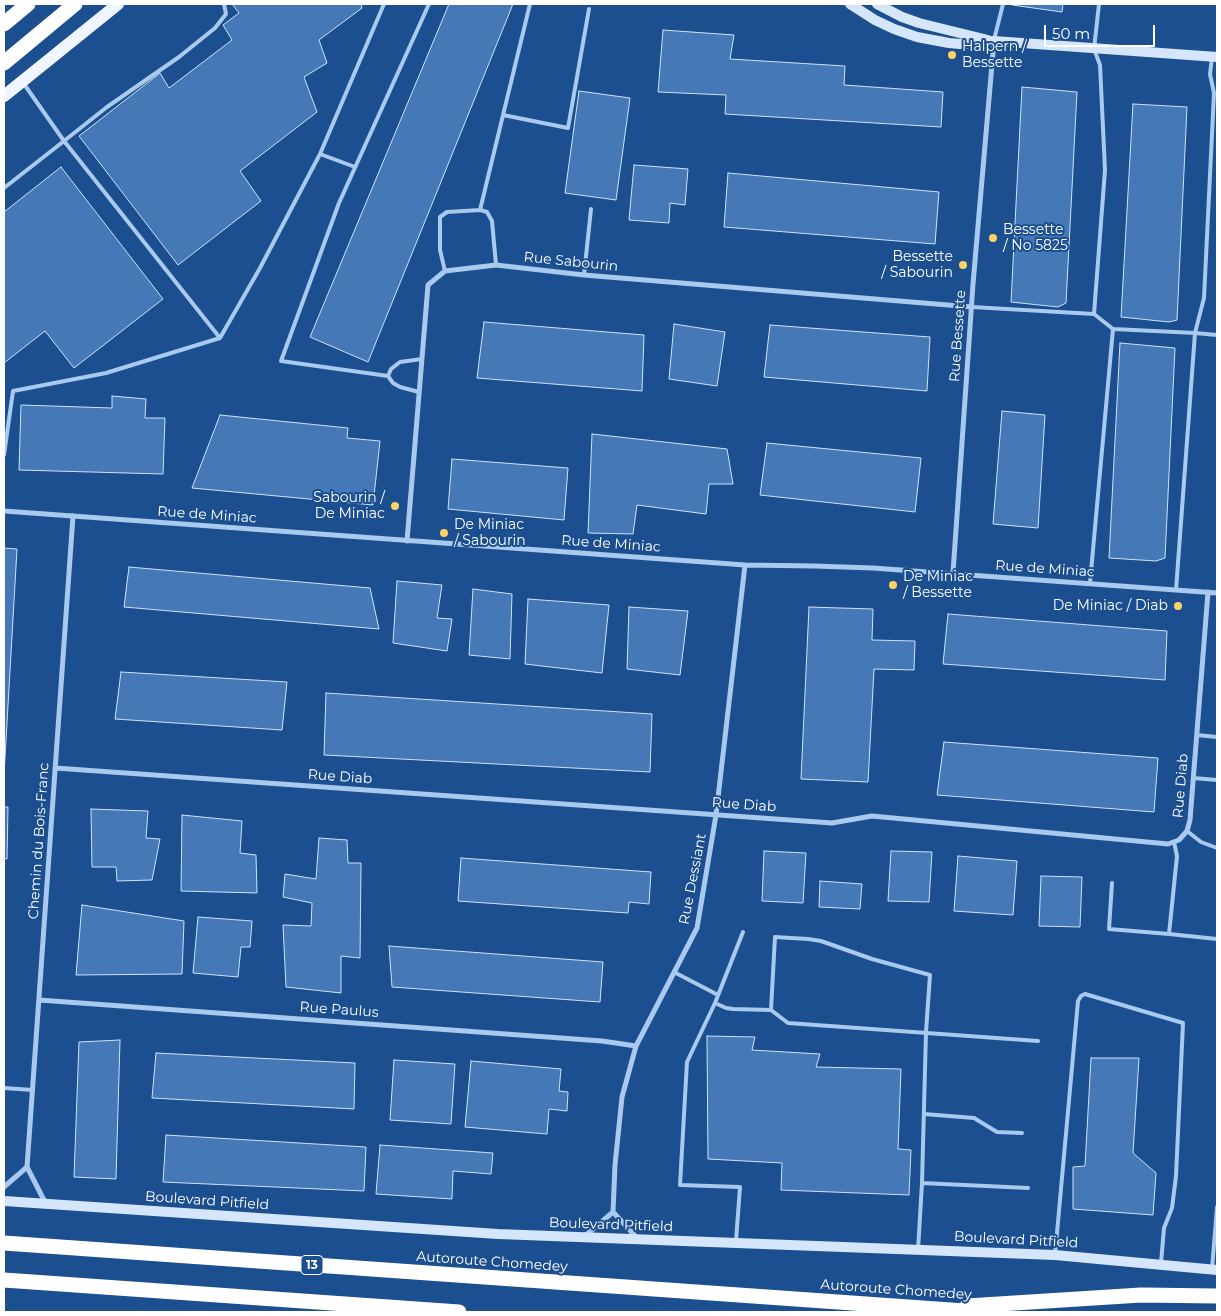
<!DOCTYPE html>
<style>
body{margin:0}
#map{position:relative;width:1221px;height:1316px;overflow:hidden;background:#1b4f8f;font-family:Montserrat,sans-serif}
canvas{display:block}
.frame{position:absolute;inset:0;border:5px solid #fff;pointer-events:none}
.scale{position:absolute;left:1044px;top:25px;width:111px;height:22px;box-sizing:border-box;border:2px solid #fff;border-top:0;padding-left:6px;font-size:15px;line-height:18px;white-space:nowrap;color:#fff;-webkit-text-stroke:4px #1b4f8f;paint-order:stroke}
</style>
<div id="map">
<canvas width="1221" height="1316"></canvas>
<div class="frame"></div>
<div class="scale">50 m</div>
</div>
<script>
const c = document.querySelector('canvas').getContext('2d');
c.lineJoin = 'round';
function fillPath(path, color) {
  c.fillStyle = color;
  c.fill(path, 'evenodd');
}
function poly(rows) {
  const path = new Path2D();
  for (const r of rows) {
    path.moveTo(r[0], r[1]);
    for (let i = 2; i < r.length; i += 2) path.lineTo(r[i], r[i + 1]);
  }
  return path;
}
function trace(path, color, width, dash) {
  c.strokeStyle = color;
  c.lineWidth = width;
  c.lineCap = dash ? 'butt' : 'round';
  c.setLineDash(dash || []);
  c.stroke(path);
}
function write(font, color, halo, rows, align = 'center') {
  c.font = font + ' Montserrat,sans-serif';
  c.lineWidth = 4;
  c.setLineDash([]);
  c.textBaseline = 'middle';
  c.strokeStyle = halo;
  c.fillStyle = color;
  for (const [text, x, y, turn = 0] of rows) {
    c.save();
    c.translate(x, y);
    c.rotate((+turn || 0) * Math.PI / 180);
    c.textAlign = isNaN(turn) ? turn : align;
    if (halo) c.strokeText(text, 0, 0);
    c.fillText(text, 0, 0);
    c.restore();
  }
}
const building = poly([
 [232,4,361,4,362,8,319,40,327,63,304,77,317,112,240,171,261,201,178,265,79,136,160,73,169,88,232,40,223,25,239,13,232,4],
 [449,4,513,4,368,362,310,337,449,4],
 [1012,4,1063,4,1062,12,1012,5,1012,4],
 [663,30,734,35,730,59,845,66,844,85,943,92,941,127,725,114,726,95,658,92,663,30],
 [1022,87,1077,92,1066,303,1058,307,1011,302,1022,87],
 [579,91,630,98,616,200,565,193,579,91],
 [1133,104,1187,107,1177,320,1169,322,1121,317,1133,104],
 [634,165,688,169,685,205,670,203,669,223,629,220,634,165],
 [61,167,163,299,74,368,45,331,4,363,4,212,61,167],
 [728,173,939,192,935,244,724,227,728,173],
 [484,322,644,335,642,391,477,378,484,322],
 [674,324,725,332,717,386,669,379,674,324],
 [770,325,930,337,927,391,764,377,770,325],
 [1120,343,1175,348,1165,558,1156,561,1109,558,1120,343],
 [112,396,146,399,145,418,165,418,163,474,19,470,21,405,112,408,112,396],
 [1002,411,1045,415,1038,528,993,524,1002,411],
 [220,415,348,428,347,438,380,441,373,505,192,488,220,415],
 [592,434,727,449,733,484,709,484,706,514,637,505,633,534,588,533,592,434],
 [767,443,921,458,915,512,760,495,767,443],
 [452,459,568,468,564,520,448,509,452,459],
 [4,548,17,549,4,775,4,548],
 [129,567,370,588,379,629,124,607,129,567],
 [397,581,442,585,437,618,452,619,447,651,393,643,397,581],
 [473,589,512,594,510,659,469,655,473,589],
 [528,599,609,605,602,673,525,664,528,599],
 [629,607,688,611,680,675,627,669,629,607],
 [809,607,873,609,872,640,915,641,914,670,874,669,868,782,801,779,809,607],
 [948,614,1167,631,1165,680,943,664,948,614],
 [121,672,287,682,282,730,115,719,121,672],
 [326,693,652,714,650,772,324,755,326,693],
 [944,742,1158,758,1154,812,937,795,944,742],
 [4,807,8,807,7,859,4,858,4,807],
 [91,809,148,811,146,838,160,839,152,880,117,881,116,867,92,867,91,809],
 [182,815,242,821,240,853,256,855,257,893,181,891,182,815],
 [319,838,347,840,348,863,361,863,360,958,341,956,341,993,286,987,283,925,311,926,312,903,283,897,285,874,316,879,319,838],
 [764,851,806,853,803,903,762,901,764,851],
 [891,851,932,852,929,902,888,901,891,851],
 [958,856,1017,861,1013,915,954,911,958,856],
 [461,858,651,872,649,904,629,902,628,913,458,901,461,858],
 [1041,876,1082,877,1080,927,1039,926,1041,876],
 [820,881,862,884,860,909,819,907,820,881],
 [82,905,184,921,182,974,76,975,82,905],
 [198,917,252,921,250,947,241,947,238,977,193,973,198,917],
 [389,946,603,962,600,1002,392,987,389,946],
 [707,1036,755,1037,752,1050,820,1054,816,1067,901,1069,898,1149,911,1150,909,1195,781,1190,782,1163,708,1159,707,1036],
 [120,1040,116,1179,74,1177,79,1042,120,1040],
 [156,1053,355,1063,354,1109,152,1098,156,1053],
 [1091,1058,1139,1058,1133,1153,1156,1173,1153,1215,1073,1209,1073,1167,1085,1166,1091,1058],
 [394,1060,455,1064,451,1124,390,1120,394,1060],
 [471,1061,561,1069,559,1091,568,1092,567,1111,549,1109,547,1134,465,1127,471,1061],
 [166,1135,366,1147,364,1191,163,1182,166,1135],
 [380,1145,493,1153,491,1174,453,1171,452,1199,376,1194,380,1145]
]);
const lane = poly([
 [994,40,1003,4],
 [503,115,568,128,589,9],
 [320,154,355,167],
 [4,188,64,141,24,84],
 [496,265,492,221,487,212,480,210,530,4],
 [445,271,440,250,440,217,447,212,480,210],
 [584,275,591,209],
 [972,307,1094,314,1113,329],
 [1094,314,1105,170,1100,65,1094,49,1099,4],
 [220,338,64,141,107,107,179,57,215,28,226,14,224,4],
 [388,376,281,361,339,203,429,4],
 [419,392,400,387,393,383,388,376,391,369,400,362,422,359],
 [4,455,13,391,106,373,220,338,260,268,320,154,384,4],
 [1090,583,1113,329,1195,333,1204,298,1214,93,1210,74,1212,57],
 [1176,590,1195,333,1217,335],
 [1197,735,1217,737],
 [1193,778,1217,780],
 [1187,831,1201,842,1217,848],
 [1174,842,1177,856,1169,934,1217,939],
 [1112,883,1109,929,1169,934],
 [674,972,718,995],
 [715,1003,726,1008,733,1009,771,1010,775,937,808,939,821,941,872,959,930,975,926,1032,922,1183],
 [771,1010,788,1023,1038,1041],
 [4,1088,33,1090],
 [924,1114,974,1118,997,1132,1022,1133],
 [736,1241,740,1187,680,1185,687,1062,715,1003,743,932],
 [918,1250,922,1183,1028,1188],
 [1055,1255,1078,1001,1081,996,1085,994,1183,1023,1176,1176,1172,1208,1164,1228,1161,1263],
 [1212,1269,1217,1207]
]);
const street = poly([
 [4,511,745,565,814,566,873,568,1217,593],
 [407,541,428,285,445,271,496,265,584,275,972,307],
 [953,573,973,284,994,41],
 [55,768,832,823,872,816,1168,844,1179,840,1187,831,1190,820,1208,592],
 [39,1000,602,1041,636,1046],
 [4,1187,27,1167],
 [46,1204,27,1167,73,516],
 [585,1236,613,1212],
 [637,1238,613,1212,615,1165,622,1097,636,1046,697,928,716,815,745,565]
]);
const secondary = poly([
 [850,4,875,20,894,29,917,37,949,43,960,44,994,41,1217,57],
 [877,4,902,17,919,23,988,40],
 [4,1201,498,1234,1055,1255,1217,1270]
]);
const primary = poly([
 [4,96,118,4]
]);
const highway = poly([
 [4,24,28,4],
 [4,63,75,4],
 [4,1243,979,1312],
 [4,1280,459,1312],
 [967,1306,1141,1295,1217,1296]
]);
const markers = [
 [952,55,5,"#ffd166"],
 [993,238,5,"#ffd166"],
 [963,265,5,"#ffd166"],
 [395,506,5,"#ffd166"],
 [444,533,5,"#ffd166"],
 [893,585,5,"#ffd166"],
 [1178,606,5,"#ffd166"]
];
const shields = [
 [312,1265,22]
];
const shieldNames = [
 ["13",312,1265]
];
const poiNames = [
 ["Halpern /",962,47],
 ["Bessette",962,63],
 ["Bessette",1003,230],
 ["/ No 5825",1003,246],
 ["Bessette",953,257,"right"],
 ["/ Sabourin",953,273,"right"],
 ["Sabourin /",385,498,"right"],
 ["De Miniac",385,514,"right"],
 ["De Miniac",454,525],
 ["/ Sabourin",454,541],
 ["De Miniac",903,577],
 ["/ Bessette",903,593],
 ["De Miniac / Diab",1168,606,"right"]
];
const streetNames = [
 ["Rue Sabourin",571,262,6],
 ["Rue Bessette",958,336,-86],
 ["Rue de Miniac",207,515,4],
 ["Rue de Miniac",611,544,4],
 ["Rue de Miniac",1045,569,4],
 ["Rue Diab",340,777,4],
 ["Rue Diab",1181,786,-85],
 ["Rue Diab",744,805,4],
 ["Chemin du Bois-Franc",39,841,-86],
 ["Rue Dessiant",693,879,-79],
 ["Rue Paulus",339,1010,4],
 ["Boulevard Pitfield",207,1201,4],
 ["Boulevard Pitfield",611,1225,2],
 ["Boulevard Pitfield",1016,1240,3],
 ["Autoroute Chomedey",492,1262,4],
 ["Autoroute Chomedey",896,1290,4]
];
fillPath(building, '#4478b7');
trace(building, '#cfe3fa', 1);
trace(lane, '#a9c9ee', 4);
trace(street, '#a9c9ee', 5);
trace(secondary, '#d6e6fa', 10);
trace(primary, '#f0f6ff', 12);
trace(highway, '#fff', 15);
for (const [x, y, r, color] of markers) {
  const dot = new Path2D();
  dot.arc(x, y, r, 0, 2 * Math.PI);
  c.fillStyle = color;
  c.fill(dot);
  trace(dot, '#1b4f8f', 2);
}
for (const [x, y, w] of shields) {
  const box = new Path2D();
  box.roundRect(x - w / 2, y - 9.5, w, 19, 4);
  c.fillStyle = '#1b4f8f';
  c.fill(box);
  trace(box, '#fff', 1);
}
write('bold 12px', '#fff', null, shieldNames);
write('14px', '#fff', '#1b4f8f', poiNames, 'left');
write('14px', '#fff', '#1b4f8f', streetNames);
</script>
